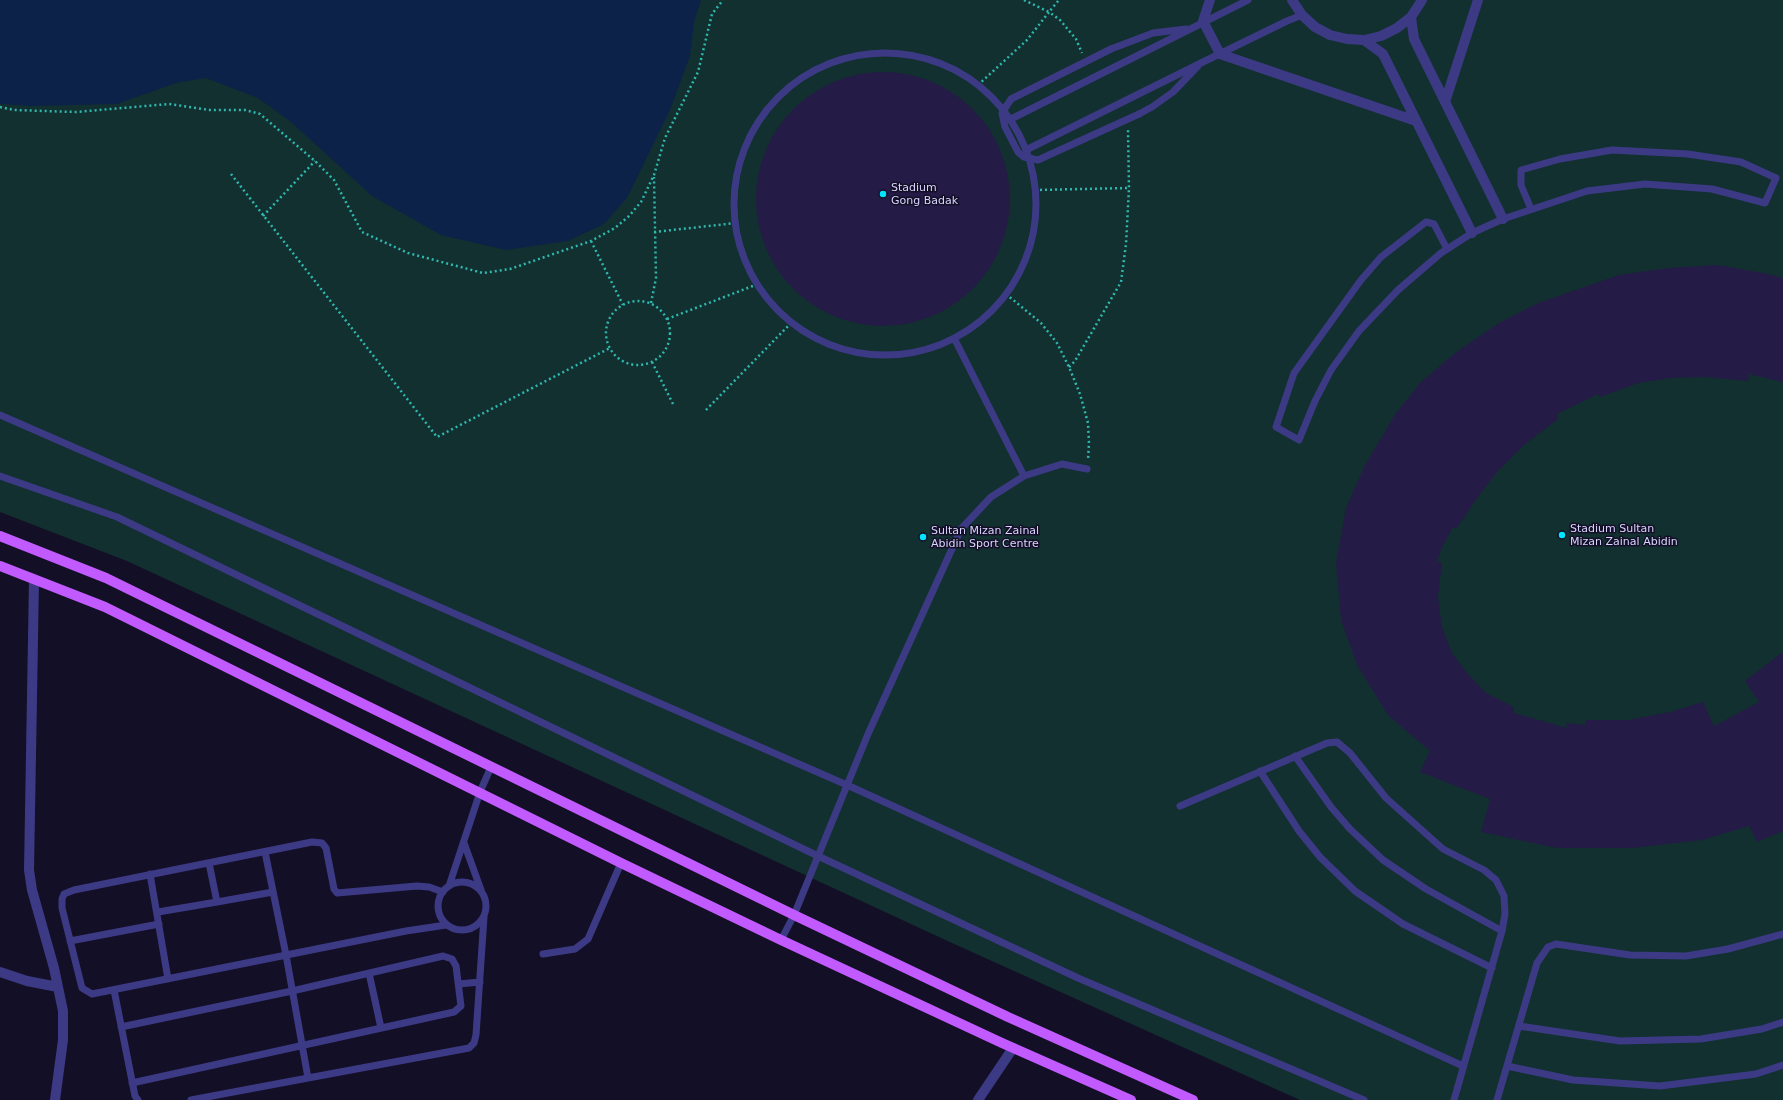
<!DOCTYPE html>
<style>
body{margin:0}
canvas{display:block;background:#130f26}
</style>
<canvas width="1783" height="1100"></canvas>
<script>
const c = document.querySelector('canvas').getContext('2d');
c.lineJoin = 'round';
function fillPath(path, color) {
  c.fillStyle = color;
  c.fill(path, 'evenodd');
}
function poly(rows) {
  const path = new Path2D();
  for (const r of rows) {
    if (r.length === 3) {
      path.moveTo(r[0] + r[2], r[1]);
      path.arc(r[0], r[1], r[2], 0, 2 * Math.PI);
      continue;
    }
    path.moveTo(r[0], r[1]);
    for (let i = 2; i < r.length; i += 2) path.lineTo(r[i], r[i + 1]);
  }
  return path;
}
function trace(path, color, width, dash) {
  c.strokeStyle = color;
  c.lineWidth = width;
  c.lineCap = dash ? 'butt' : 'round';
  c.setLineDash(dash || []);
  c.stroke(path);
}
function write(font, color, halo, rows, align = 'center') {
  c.font = font + ' "DejaVu Sans",sans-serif';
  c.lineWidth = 3;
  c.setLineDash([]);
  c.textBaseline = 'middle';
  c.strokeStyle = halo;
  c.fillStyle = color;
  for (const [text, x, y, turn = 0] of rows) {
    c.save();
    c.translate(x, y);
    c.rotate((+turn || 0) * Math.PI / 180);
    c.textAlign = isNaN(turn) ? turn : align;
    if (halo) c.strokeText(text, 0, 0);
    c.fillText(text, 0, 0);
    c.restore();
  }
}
const green = poly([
 [0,0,1783,0,1783,1100,1300,1100,952,943,127,561,0,512]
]);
const water = poly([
 [0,0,701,0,694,22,690,56,670,110,627,198,604,224,568,241,506,250,441,235,372,196,291,122,258,98,206,78,176,83,117,104,31,106,0,104]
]);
const building = poly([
 [883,199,127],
 [1718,265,1768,274,1783,278,1783,382,1749,374,1748,381,1705,377,1671,378,1638,383,1600,397,1598,394,1557,414,1558,419,1524,445,1499,470,1480,494,1456,529,1453,527,1440,551,1441,551,1437,561,1442,563,1438,597,1442,627,1452,653,1466,672,1486,693,1514,707,1514,713,1567,728,1566,723,1585,725,1586,720,1628,720,1670,712,1703,702,1714,726,1759,702,1745,681,1783,652,1783,831,1757,842,1749,826,1702,840,1632,848,1557,848,1481,832,1490,799,1420,772,1430,751,1388,715,1357,665,1341,620,1336,563,1346,508,1365,465,1396,413,1421,382,1455,353,1499,323,1538,303,1619,275,1668,268]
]);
const path = poly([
 [1024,0,1049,12,1059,0],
 [978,85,1027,40,1049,12,1060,20,1076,39,1082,53],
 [0,107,14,110,76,112,169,104,210,110,245,110,260,114,315,161,334,180,362,232,408,253,483,273,510,269,591,241,615,228,629,216,641,202,654,175,665,138,698,72,712,14,723,0],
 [231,174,437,437,610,348],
 [1035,190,1129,188],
 [263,216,315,161],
 [654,232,736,223],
 [591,241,623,305],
 [1006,294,1041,323,1057,343,1069,367,1080,394,1088,423,1089,443,1088,460],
 [638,333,32],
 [651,303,656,278,654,177],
 [667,319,758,284],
 [652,362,674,406],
 [1069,367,1075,361,1121,282,1126,244,1129,188,1128,130],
 [706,410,792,322]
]);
const service = poly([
 [1111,49,1153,33,1186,29],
 [885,204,151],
 [1139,114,1152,107,1173,92,1198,66],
 [1009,120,1248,0],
 [1026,150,1203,62,1287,21,1302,15],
 [1447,249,1434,224,1426,222,1381,257,1361,280,1294,373,1276,427,1299,440,1315,401,1331,370,1359,331,1398,290,1441,253,1472,233,1503,219,1587,191,1645,184,1712,189,1765,203,1776,178,1741,162,1688,154,1612,150,1560,159,1521,170,1521,185,1531,209],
 [954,338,1024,476],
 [0,415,847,785,1463,1066],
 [0,476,117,517,818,856,1078,978,1364,1100],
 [1295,756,1331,807,1350,829,1383,860,1426,889,1502,931],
 [1260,771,1299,831,1320,857,1355,891,1403,924,1492,968],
 [1180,806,1327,743,1337,742,1350,753,1386,798,1443,849,1484,870,1496,880,1504,896,1505,914,1502,931,1454,1100],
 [464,843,481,890],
 [265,852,286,955,308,1078,469,1048,474,1043,476,1035,484,917],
 [209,863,217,902,273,892],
 [150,874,168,979],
 [462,906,24],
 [449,886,480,792,491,767],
 [443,892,429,887,417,886,337,893,334,889,326,848,322,843,312,842,74,890,64,894,62,899,62,908,82,988,92,994,406,931,446,925],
 [158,912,217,902],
 [781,940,794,915,868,734,961,529,991,497,1024,476,1062,464,1087,469],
 [70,941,159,924],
 [543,954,575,949,588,939,621,863],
 [369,973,381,1028],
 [459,984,480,982],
 [114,990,135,1096,138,1100],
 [1519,1026,1620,1041,1701,1039,1762,1029,1783,1022],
 [121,1027,292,991,443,956,452,959,456,966,461,1006,454,1012,132,1083],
 [1507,1066,1573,1080,1660,1086,1756,1074,1783,1065],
 [191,1100,308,1078],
 [1497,1100,1537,963,1548,947,1556,944,1630,955,1686,956,1728,949,1783,934]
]);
const minor = poly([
 [1210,0,1203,21,1220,54,1416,121],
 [1292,0,1302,15,1315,27,1330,35,1347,39,1364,40,1381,36,1397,28,1411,17,1422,0],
 [1411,17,1414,39,1503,219],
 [1364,40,1383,54,1472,233],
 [1445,102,1478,0],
 [34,580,29,870,32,890,54,968,63,1011,63,1040,55,1100],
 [0,972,27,981,58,987],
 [978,1100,1013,1048]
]);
const primary = poly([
 [0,536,106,578,794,915,1008,1017,1193,1100],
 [0,566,105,607,621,863,781,940,1002,1043,1131,1100]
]);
const serviceBridge = poly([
 [1111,49,1011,99,1002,113,1005,127,1018,152,1024,157,1038,160,1139,114]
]);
const markers = [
 [883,194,4,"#00e5ff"],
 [1562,535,4,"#00e5ff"],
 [923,537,4,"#00e5ff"]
];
const poiNames = [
 ["Stadium",891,188],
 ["Gong Badak",891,201],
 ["Stadium Sultan",1570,529],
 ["Mizan Zainal Abidin",1570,542],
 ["Sultan Mizan Zainal",931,531],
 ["Abidin Sport Centre",931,544]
];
fillPath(green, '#12302f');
fillPath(water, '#0c2248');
fillPath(building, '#241b47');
trace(path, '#2fb8b0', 2.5, [2, 3]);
trace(service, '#3d3a85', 7);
trace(minor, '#3d3a85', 10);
trace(primary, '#c25bff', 10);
trace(serviceBridge, '#3d3a85', 7);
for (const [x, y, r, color] of markers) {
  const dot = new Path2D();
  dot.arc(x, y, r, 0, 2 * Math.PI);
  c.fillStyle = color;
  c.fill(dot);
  trace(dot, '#130f26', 1.5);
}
write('11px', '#d9d4ff', '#130f26', poiNames, 'left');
</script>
